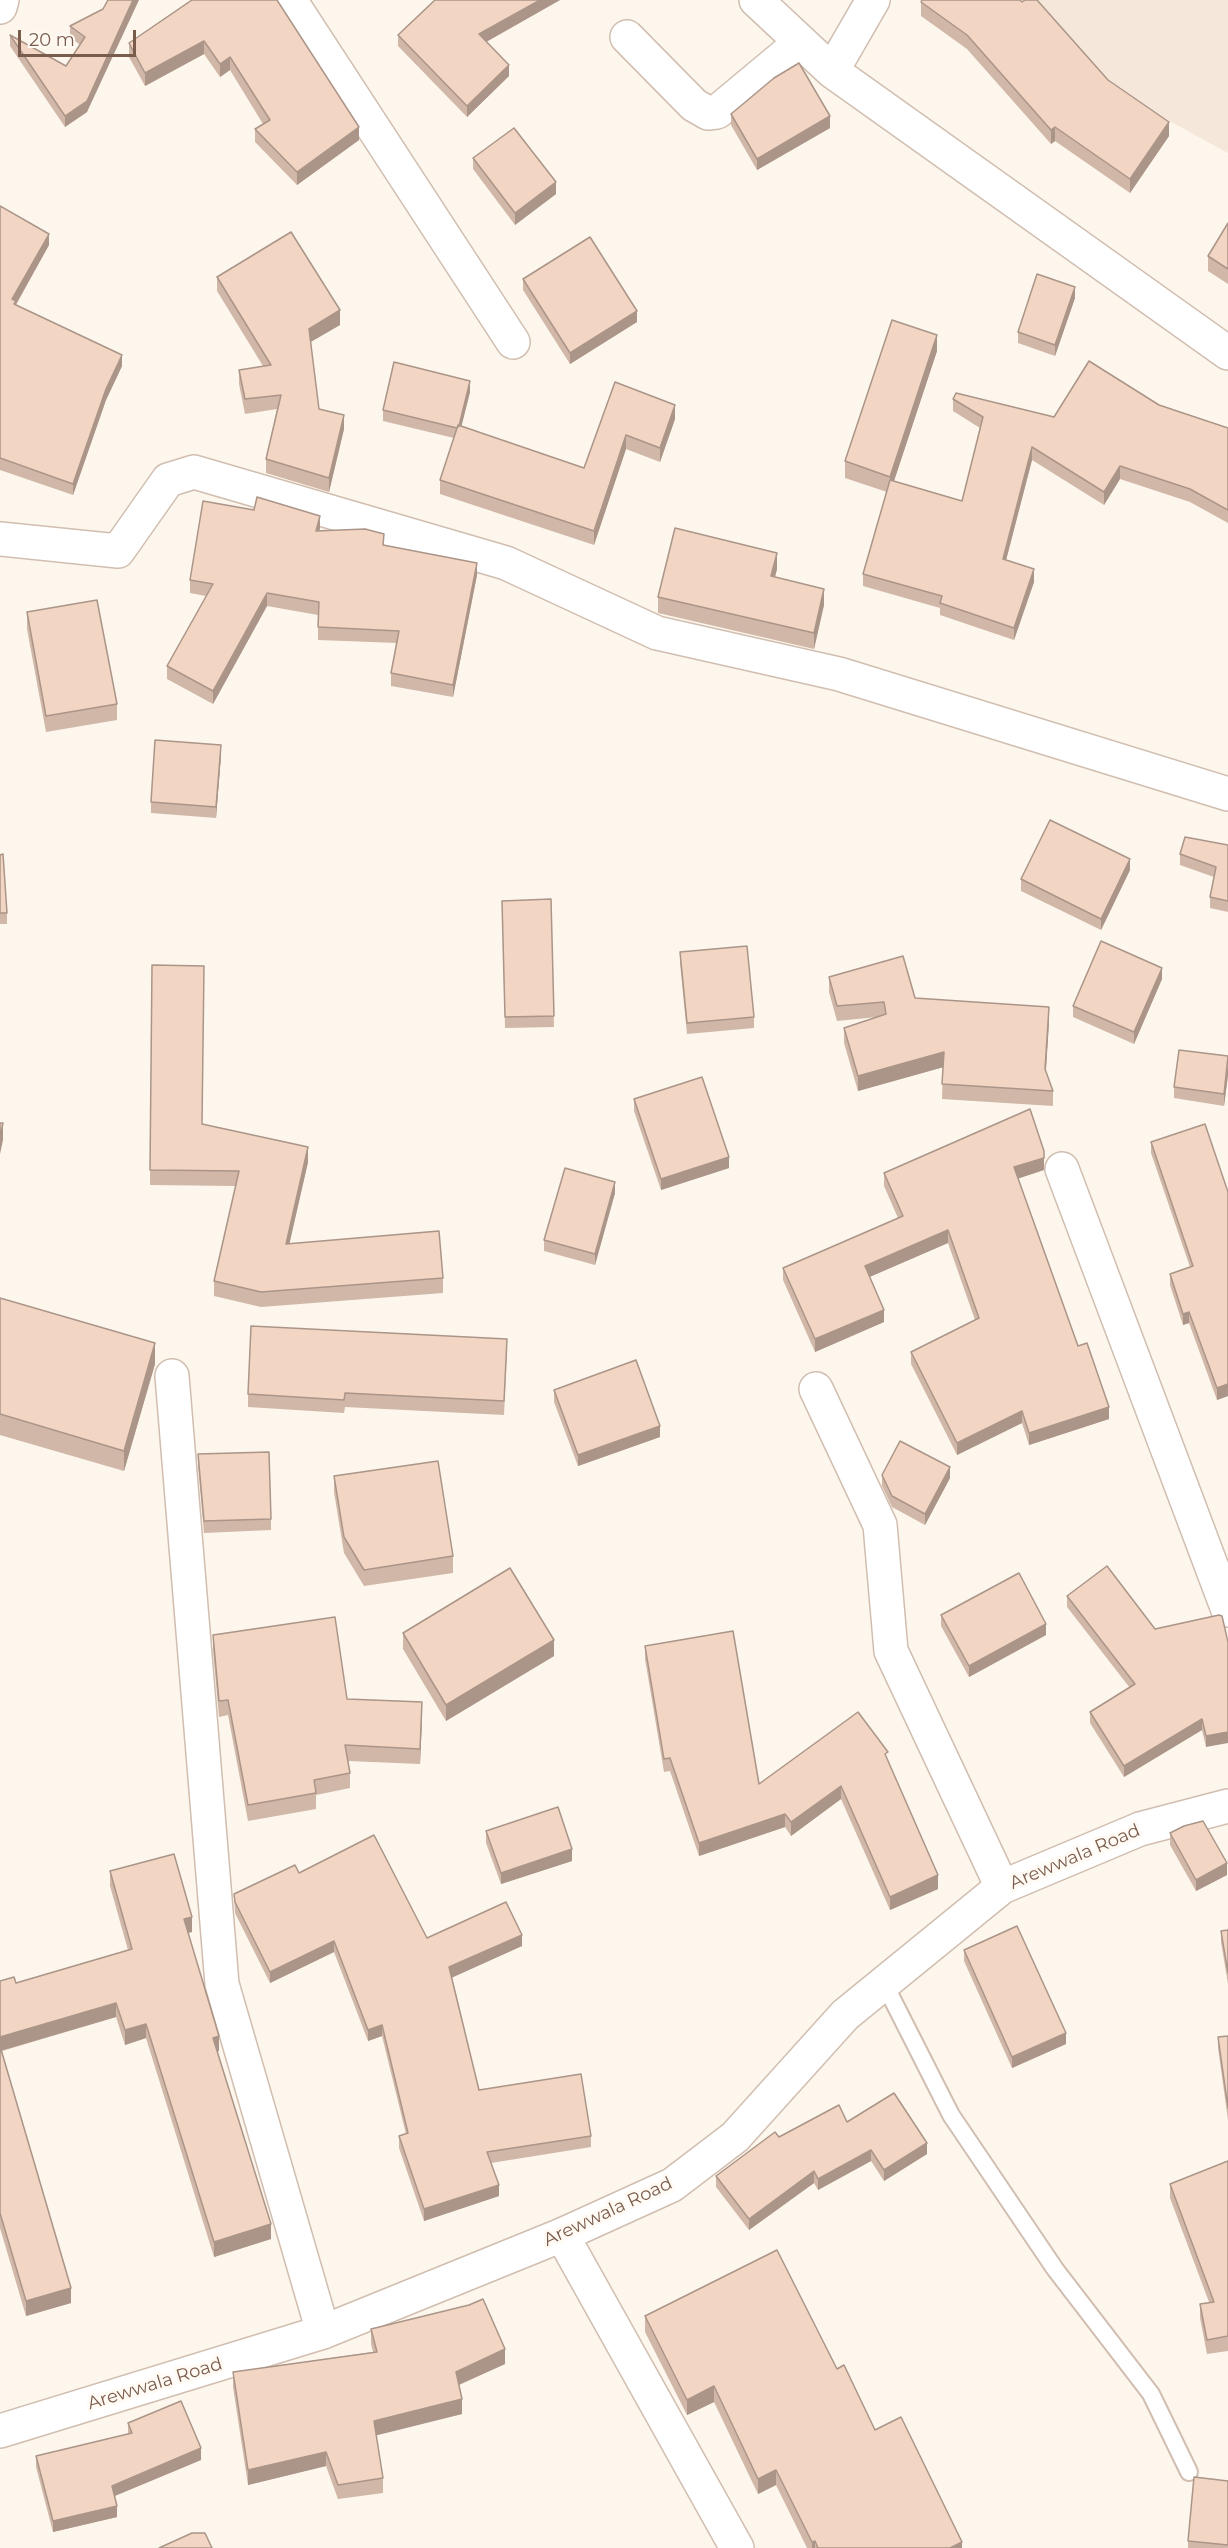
<!DOCTYPE html>
<style>
body{margin:0}
#map{position:relative;width:1228px;height:2548px;overflow:hidden;background:#fdf6ec;font-family:Montserrat,sans-serif}
canvas{display:block}
.scale{position:absolute;left:18px;top:30px;width:118px;height:27px;box-sizing:border-box;border:3px solid #7a5c4d;border-top:0;padding-left:8px;font-size:18px;line-height:21px;white-space:nowrap;color:#7a5c4d;-webkit-text-stroke:4px #fffaf3;paint-order:stroke}
</style>
<div id="map">
<canvas width="1228" height="2548"></canvas>
<div class="scale">20 m</div>
</div>
<script>
const c = document.querySelector('canvas').getContext('2d');
c.lineJoin = 'round';
function fillPath(path, color) {
  c.fillStyle = color;
  c.fill(path, 'evenodd');
}
function poly(rows) {
  const path = new Path2D();
  for (const r of rows) {
    path.moveTo(r[0], r[1]);
    for (let i = 2; i < r.length; i += 2) path.lineTo(r[i], r[i + 1]);
  }
  return path;
}
function trace(path, color, width, dash) {
  c.strokeStyle = color;
  c.lineWidth = width;
  c.lineCap = dash ? 'butt' : 'round';
  c.setLineDash(dash || []);
  c.stroke(path);
}
function write(font, color, halo, rows, align = 'center') {
  c.font = font + ' Montserrat,sans-serif';
  c.lineWidth = 6;
  c.setLineDash([]);
  c.textBaseline = 'middle';
  c.strokeStyle = halo;
  c.fillStyle = color;
  for (const [text, x, y, turn = 0] of rows) {
    c.save();
    c.translate(x, y);
    c.rotate((+turn || 0) * Math.PI / 180);
    c.textAlign = isNaN(turn) ? turn : align;
    if (halo) c.strokeText(text, 0, 0);
    c.fillText(text, 0, 0);
    c.restore();
  }
}
const residential = poly([
 [948,0,1228,0,1228,153]
]);
const service = poly([
 [884,1983,951,2115,1055,2269,1151,2394,1189,2472]
]);
const minor = poly([
 [290,0,513,342],
 [756,0,832,71,1228,353],
 [0,7,2,0],
 [627,37,694,105,708,113,717,112,801,42],
 [832,71,873,0],
 [0,539,118,551,168,480,194,472,506,563,657,633,839,674,1228,794],
 [1062,1169,1228,1610],
 [172,1376,222,1984,323,2332],
 [816,1389,880,1525,891,1651,1002,1887],
 [562,2235,737,2548]
]);
const tertiary = poly([
 [0,2431,323,2332,562,2235,672,2185,735,2137,845,2015,1002,1887,1140,1829,1228,1806]
]);
const wall = poly([
 [192,0,359,140,297,185,255,142,255,129,263,124,230,70,220,77,204,54,145,86,129,57,129,43],
 [435,0,560,0,486,42,509,76,467,117,398,46,398,35],
 [921,2,1169,136,1130,193,1055,141,1051,144,967,49,921,16],
 [103,9,87,112,65,127,10,46,10,35,66,66,80,45,70,37,70,26],
 [731,114,830,128,757,170,731,125],
 [473,158,556,194,515,225,473,169],
 [0,206,49,245,16,305,122,366,106,400,73,495,0,470],
 [1228,223,1228,284,1208,271,1208,256],
 [217,277,340,325,310,342,319,409,344,429,329,492,266,473,266,459,277,409,245,414,239,384,239,370,263,366,217,291],
 [523,279,637,322,570,364,523,290],
 [1075,298,1055,356,1018,343,1018,332],
 [937,351,894,481,962,501,980,428,953,411,953,399,1054,417,1159,405,1228,428,1228,523,1190,502,1120,479,1104,505,1032,460,1006,560,1034,582,1014,640,940,615,940,608,863,586,863,574,887,492,845,478,845,461],
 [615,382,675,419,660,462,626,449,594,545,440,494,440,480,454,438,383,421,383,410,470,392,461,427,584,468],
 [320,528,319,531,384,545,477,575,453,697,391,686,391,673,397,643,318,640,318,615,267,606,213,704,167,679,167,666,206,596,190,593,190,580],
 [777,569,775,577,824,605,814,649,658,613,658,597],
 [27,612,117,704,117,720,46,732,27,629],
 [221,756,216,818,151,813,151,802],
 [1228,845,1228,912,1210,908,1210,897,1214,877,1180,865,1180,854],
 [0,855,7,913,7,924,0,924],
 [1130,870,1101,930,1021,891,1021,879],
 [551,899,554,1027,505,1028,502,901],
 [680,952,754,1017,754,1028,687,1034,680,963],
 [152,965,202,1124,308,1162,289,1244,443,1278,443,1293,261,1307,214,1296,214,1281,236,1186,150,1185],
 [829,977,915,998,1049,1022,1046,1071,1053,1091,1053,1106,942,1099,943,1067,858,1091,844,1043,844,1028,877,1017,837,1021,829,992],
 [1162,979,1134,1044,1073,1017,1073,1006],
 [1228,1056,1228,1075,1224,1106,1174,1098,1174,1087],
 [634,1099,729,1168,661,1190,634,1111],
 [1151,1142,1228,1192,1228,1396,1217,1400,1189,1323,1183,1325,1170,1285,1170,1274,1190,1267,1151,1153],
 [1044,1170,1018,1178,1078,1346,1109,1419,1029,1445,1022,1423,957,1455,911,1364,911,1352,975,1320,948,1243,869,1277,884,1322,815,1352,783,1280,783,1268,898,1218,884,1186,884,1173],
 [615,1193,595,1265,544,1251,544,1240],
 [0,1298,155,1364,124,1471,0,1435],
 [507,1352,504,1415,345,1407,344,1413,248,1407,248,1394],
 [554,1390,660,1437,578,1466,554,1402],
 [198,1454,271,1519,271,1530,204,1533,198,1466],
 [882,1475,950,1478,925,1525,892,1507,882,1486],
 [334,1476,453,1556,453,1573,364,1586,344,1553,334,1492],
 [1067,1596,1155,1629,1219,1615,1206,1747,1202,1730,1124,1777,1090,1723,1090,1712,1130,1688,1067,1607],
 [941,1615,1046,1635,969,1677,941,1626],
 [403,1633,554,1656,446,1721,403,1649],
 [213,1635,347,1699,422,1717,420,1764,348,1761,350,1773,350,1788,316,1795,316,1809,248,1821,228,1715,219,1717,213,1651],
 [645,1646,759,1784,888,1761,938,1889,890,1910,841,1799,791,1836,785,1827,699,1856,670,1771,664,1772,645,1659],
 [486,1831,572,1861,501,1884,486,1843],
 [1170,1833,1227,1875,1196,1891,1170,1845],
 [110,1871,192,1932,188,1933,219,2051,217,2052,271,2239,214,2257,146,2038,125,2045,116,2017,2,2051,71,2303,26,2316,0,2228,0,1981,16,1983,128,1950,110,1886],
 [299,1873,427,1938,522,1946,452,1977,479,2090,591,2136,591,2147,491,2163,499,2196,424,2221,399,2148,399,2136,406,2134,382,2036,368,2041,334,1952,270,1983,235,1913,234,1894],
 [1228,1930,1228,1984,1221,1942,1221,1931],
 [964,1950,1066,2044,1012,2068,964,1961],
 [1228,2036,1228,2120,1218,2048,1218,2037],
 [847,2122,927,2154,884,2181,871,2161,818,2190,814,2183,749,2230,716,2187,716,2176,779,2137],
 [1228,2161,1228,2351,1207,2354,1200,2318,1200,2304,1209,2302,1170,2198,1170,2184],
 [645,2316,837,2369,875,2430,962,2548,807,2548,776,2485,758,2494,714,2402,687,2415,645,2332],
 [371,2329,505,2364,459,2385,462,2414,376,2435,383,2478,383,2493,338,2499,326,2466,248,2485,233,2387,233,2372,373,2352,371,2344],
 [128,2423,201,2460,115,2496,117,2517,53,2532,36,2467,36,2456,128,2434],
 [1228,2481,1228,2548,1188,2548,1188,2541]
]);
const shadedWall = poly([
 [133,0,139,0,87,112,65,127,65,116],
 [540,0,560,0,479,46,479,34],
 [204,41,204,54,145,86,145,73],
 [230,57,230,70,220,77,220,64],
 [509,65,509,76,467,117,467,106],
 [830,116,830,128,757,170,757,159],
 [1169,122,1169,136,1130,193,1130,179],
 [359,127,359,140,297,185,297,172],
 [1055,127,1055,141,1051,144,1051,130],
 [556,182,556,194,515,225,515,213],
 [49,234,49,245,16,304,16,312,12,299],
 [1075,287,1075,298,1055,356,1055,345],
 [340,310,340,325,309,343,309,329],
 [637,311,637,322,570,364,570,353],
 [937,335,937,351,890,493,890,477],
 [122,355,122,366,106,400,73,495,73,484,106,389],
 [470,381,470,392,458,440,458,428],
 [675,405,675,419,660,462,660,448],
 [344,415,344,429,329,492,329,478],
 [626,435,626,449,594,545,594,531],
 [1032,447,1032,460,1003,572,1003,559],
 [1120,466,1120,479,1104,505,1104,492],
 [320,516,320,528,316,544,316,531],
 [777,553,777,569,771,592,771,576],
 [477,563,477,575,453,697,453,685],
 [1034,569,1034,582,1014,640,1014,628],
 [824,589,824,605,814,649,814,633],
 [267,593,267,606,213,704,213,691],
 [221,745,221,756,216,818,216,807],
 [1130,859,1130,870,1101,930,1101,919],
 [1162,968,1162,979,1134,1044,1134,1032],
 [1049,1007,1049,1022,1045,1084,1045,1069],
 [944,1052,944,1067,858,1091,858,1076],
 [1228,1063,1228,1075,1224,1106,1224,1094],
 [3,1123,3,1140,0,1154,0,1137],
 [308,1147,308,1162,286,1259,286,1244],
 [1044,1151,1044,1170,1014,1180,1014,1167],
 [729,1157,729,1168,661,1190,661,1179],
 [615,1182,615,1193,595,1265,595,1254],
 [948,1230,948,1243,865,1279,865,1266],
 [884,1310,884,1322,815,1352,815,1339],
 [1189,1312,1189,1323,1183,1325,1183,1314],
 [155,1343,155,1364,124,1471,124,1451],
 [1228,1384,1228,1396,1217,1400,1217,1388],
 [1109,1407,1109,1419,1029,1445,1029,1433],
 [1022,1411,1022,1423,957,1455,957,1443],
 [660,1426,660,1437,578,1466,578,1455],
 [950,1467,950,1478,925,1525,925,1514],
 [1046,1624,1046,1635,969,1677,969,1666],
 [554,1640,554,1656,446,1721,446,1705],
 [422,1702,422,1717,420,1764,420,1749],
 [1202,1719,1202,1730,1124,1777,1124,1766],
 [1228,1732,1228,1743,1206,1747,1206,1736],
 [841,1786,841,1799,791,1836,791,1822],
 [785,1814,785,1827,699,1856,699,1843],
 [572,1849,572,1861,501,1884,501,1873],
 [1227,1863,1227,1875,1196,1891,1196,1880],
 [938,1875,938,1889,890,1910,890,1897],
 [192,1917,192,1932,184,1934,184,1919],
 [522,1935,522,1946,449,1979,449,1967],
 [334,1941,334,1952,270,1983,270,1972],
 [116,2003,116,2017,0,2051,0,2037],
 [146,2024,146,2038,125,2045,125,2030],
 [382,2025,382,2036,368,2041,368,2030],
 [1066,2033,1066,2044,1012,2068,1012,2057],
 [219,2036,219,2051,213,2053,213,2038],
 [927,2143,927,2154,884,2181,884,2170],
 [871,2150,871,2161,818,2190,818,2179],
 [814,2171,814,2183,749,2230,749,2219],
 [499,2185,499,2196,424,2221,424,2209],
 [271,2224,271,2239,214,2257,214,2242],
 [71,2288,71,2303,26,2316,26,2301],
 [505,2349,505,2364,456,2386,456,2372],
 [714,2386,714,2402,687,2415,687,2400],
 [462,2399,462,2414,374,2436,374,2421],
 [201,2448,201,2460,112,2497,112,2486],
 [326,2452,326,2466,248,2485,248,2470],
 [776,2470,776,2485,758,2494,758,2479],
 [117,2506,117,2517,53,2532,53,2521],
 [815,2541,815,2548,812,2548,812,2542],
 [962,2542,962,2548,950,2548]
]);
const building = poly([
 [108,0,133,0,87,101,65,116,10,35,66,66,85,37,70,26,103,9,108,0],
 [192,0,277,0,359,127,297,172,255,129,270,120,230,57,220,64,204,41,145,73,129,43,192,0],
 [435,0,540,0,479,34,509,65,467,106,398,35,435,0],
 [922,0,1020,0,1022,2,1025,0,1037,0,1108,80,1169,122,1130,179,1055,127,1051,130,967,35,921,2,922,0],
 [799,63,830,116,757,159,731,114,774,78,799,63],
 [514,128,556,182,515,213,473,158,514,128],
 [0,206,49,234,12,299,16,301,14,304,122,355,106,389,73,484,0,458,0,206],
 [1228,223,1228,269,1208,256,1228,223],
 [291,232,340,310,309,329,319,409,344,415,329,478,266,459,281,395,245,399,239,370,271,365,217,277,291,232],
 [590,237,637,311,570,353,523,279,590,237],
 [1037,274,1075,287,1055,345,1018,332,1037,274],
 [892,320,937,335,890,477,845,461,892,320],
 [1089,361,1159,405,1228,428,1228,510,1190,489,1120,466,1104,492,1032,447,1003,559,1034,569,1014,628,940,603,942,596,863,574,890,480,962,501,983,417,953,399,956,393,1054,417,1089,361],
 [394,362,470,381,459,426,457,428,383,410,394,362],
 [615,382,675,405,660,448,626,435,594,531,440,480,458,425,584,468,615,382],
 [257,497,320,516,316,531,365,529,384,534,383,545,477,563,453,685,391,673,399,631,318,627,319,602,267,593,213,691,167,666,213,584,190,580,203,501,254,510,257,497],
 [675,528,777,553,771,576,824,589,814,633,658,597,675,528],
 [97,600,117,704,46,716,27,612,97,600],
 [155,740,221,745,216,807,151,802,155,740],
 [1050,820,1130,859,1101,919,1021,879,1050,820],
 [1185,837,1228,845,1228,901,1210,897,1216,867,1180,854,1185,837],
 [3,854,7,913,0,913,0,855,3,854],
 [551,899,554,1016,505,1017,502,901,551,899],
 [1101,941,1162,968,1134,1032,1073,1006,1101,941],
 [747,946,754,1017,687,1023,680,952,747,946],
 [903,956,915,998,1049,1007,1045,1069,1053,1091,942,1084,944,1052,858,1076,844,1028,886,1014,884,1002,837,1006,829,977,903,956],
 [152,965,204,966,202,1124,308,1147,286,1244,439,1231,443,1278,261,1292,214,1281,239,1171,150,1170,152,965],
 [1179,1050,1228,1056,1224,1094,1174,1087,1179,1050],
 [702,1077,729,1157,661,1179,634,1099,702,1077],
 [1030,1109,1044,1151,1044,1158,1014,1167,1078,1346,1087,1343,1109,1407,1029,1433,1022,1411,957,1443,911,1352,979,1318,948,1230,865,1266,884,1310,815,1339,783,1268,903,1216,884,1173,1030,1109],
 [0,1123,3,1123,0,1137,0,1123],
 [1205,1124,1228,1192,1228,1384,1217,1388,1189,1312,1183,1314,1170,1274,1193,1266,1151,1142,1205,1124],
 [565,1168,615,1182,595,1254,544,1240,565,1168],
 [0,1298,155,1343,124,1451,0,1414,0,1298],
 [251,1326,507,1339,504,1401,345,1393,344,1400,248,1394,251,1326],
 [636,1360,660,1426,578,1455,554,1390,636,1360],
 [900,1441,950,1467,925,1514,892,1496,882,1475,900,1441],
 [269,1452,271,1519,204,1521,198,1454,269,1452],
 [438,1461,453,1556,364,1570,344,1537,334,1476,438,1461],
 [1107,1566,1155,1629,1219,1615,1222,1616,1228,1642,1228,1732,1206,1736,1202,1719,1124,1766,1090,1712,1135,1684,1067,1596,1107,1566],
 [510,1568,554,1640,446,1705,403,1633,510,1568],
 [1019,1573,1046,1624,969,1666,941,1615,1019,1573],
 [335,1617,347,1699,422,1702,420,1749,345,1745,350,1773,314,1780,316,1793,248,1805,228,1700,219,1701,213,1635,335,1617],
 [733,1631,759,1784,858,1712,888,1752,885,1754,938,1875,890,1897,841,1786,791,1822,785,1814,699,1843,670,1758,664,1759,645,1646,733,1631],
 [558,1807,572,1849,501,1873,486,1831,558,1807],
 [1203,1821,1227,1863,1196,1880,1170,1833,1184,1826,1203,1821],
 [374,1835,427,1938,506,1902,522,1935,449,1967,479,2090,581,2074,591,2136,487,2152,499,2185,424,2209,399,2136,408,2133,382,2025,368,2030,334,1941,270,1972,235,1902,234,1894,295,1865,299,1873,374,1835],
 [174,1854,192,1917,184,1919,219,2036,213,2038,271,2224,214,2242,146,2024,125,2030,116,2003,0,2037,0,1981,14,1977,16,1983,132,1949,110,1871,174,1854],
 [1017,1926,1066,2033,1012,2057,964,1950,1017,1926],
 [1228,1930,1228,1973,1221,1931,1228,1930],
 [1228,2036,1228,2108,1218,2037,1228,2036],
 [0,2046,71,2288,26,2301,0,2213,0,2046],
 [894,2093,927,2143,884,2170,871,2150,818,2179,814,2171,749,2219,716,2176,775,2132,779,2137,839,2105,847,2122,894,2093],
 [1228,2161,1228,2336,1207,2340,1200,2304,1214,2302,1170,2184,1228,2161],
 [777,2250,837,2369,844,2365,875,2430,901,2417,962,2542,950,2548,818,2548,815,2541,812,2542,776,2470,758,2479,714,2386,687,2400,645,2316,777,2250],
 [483,2299,505,2349,456,2372,462,2399,374,2421,383,2478,338,2485,326,2452,248,2470,233,2372,377,2352,371,2329,469,2305,483,2299],
 [181,2401,201,2448,112,2486,117,2506,53,2521,36,2456,132,2433,128,2423,181,2401],
 [1194,2477,1228,2481,1228,2545,1188,2541,1194,2477],
 [192,2533,205,2533,212,2548,159,2548,192,2533]
]);
const streetNames = [
 ["Arewwala Road",1075,1857,-23],
 ["Arewwala Road",608,2212,-25],
 ["Arewwala Road",155,2384,-17]
];
fillPath(residential, '#f5e8da');
trace(service, '#d1beb0', 20);
trace(minor, '#d1beb0', 36);
trace(tertiary, '#d1beb0', 36);
trace(service, '#fff', 16);
trace(minor, '#fff', 33);
trace(tertiary, '#fff', 33);
fillPath(wall, '#d1b7a8');
fillPath(shadedWall, '#aa9588');
fillPath(building, '#f3d5c3');
trace(building, '#aa9588', 1.5);
write('18px', '#7a5c4d', '#fffaf3', streetNames);
</script>
